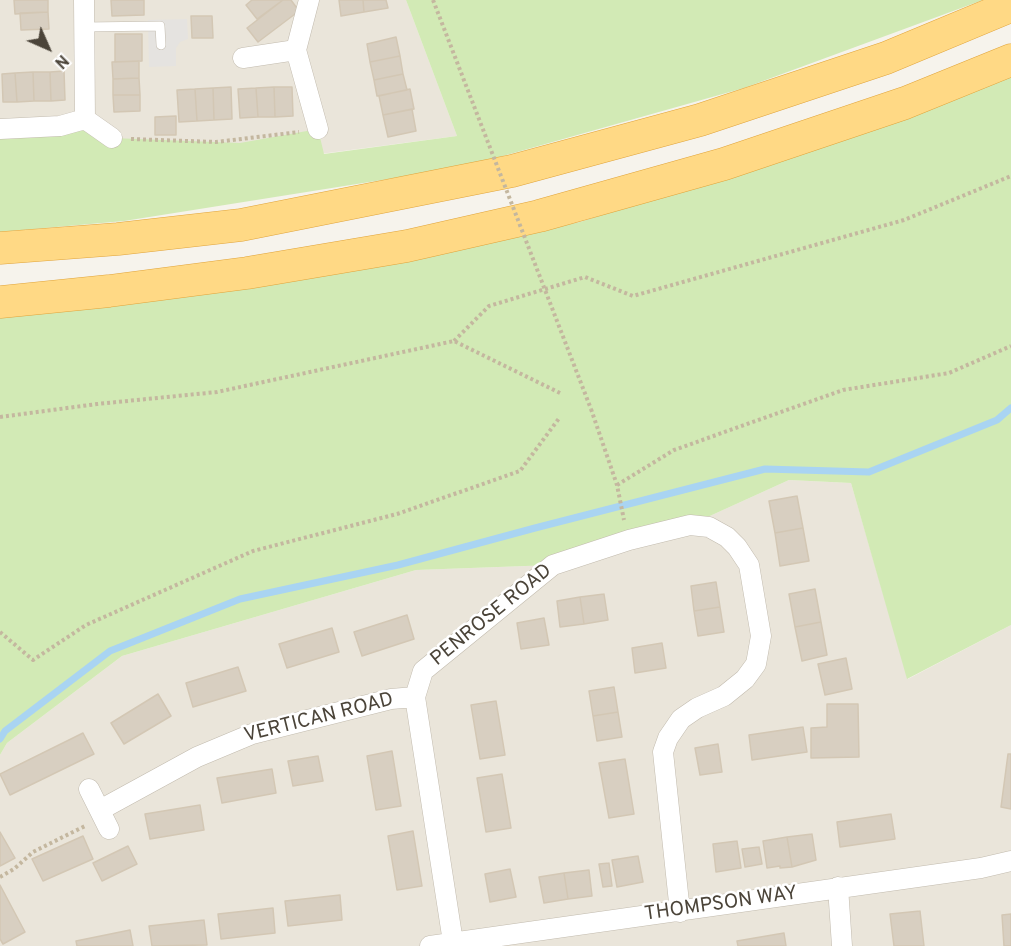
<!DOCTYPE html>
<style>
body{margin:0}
#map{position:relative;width:1011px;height:946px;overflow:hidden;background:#f6f3ec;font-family:Overpass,sans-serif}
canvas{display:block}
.north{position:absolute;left:18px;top:18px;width:60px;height:60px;-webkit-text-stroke:4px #fff;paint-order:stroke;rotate:135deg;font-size:16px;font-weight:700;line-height:24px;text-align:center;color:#4b4439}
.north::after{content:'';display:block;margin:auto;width:21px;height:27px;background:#4b4439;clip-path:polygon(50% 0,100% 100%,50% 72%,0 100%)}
</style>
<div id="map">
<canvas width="1011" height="946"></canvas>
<div class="north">N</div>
</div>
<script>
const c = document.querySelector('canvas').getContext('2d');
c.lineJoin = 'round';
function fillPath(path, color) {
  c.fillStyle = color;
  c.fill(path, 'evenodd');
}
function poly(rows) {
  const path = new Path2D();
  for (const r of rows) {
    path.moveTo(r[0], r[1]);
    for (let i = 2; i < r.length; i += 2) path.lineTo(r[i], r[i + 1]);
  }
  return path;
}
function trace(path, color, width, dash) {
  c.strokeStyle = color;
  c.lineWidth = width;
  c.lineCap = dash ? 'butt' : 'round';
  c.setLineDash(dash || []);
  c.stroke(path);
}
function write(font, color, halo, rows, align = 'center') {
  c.font = font + ' Overpass,sans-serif';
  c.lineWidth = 5;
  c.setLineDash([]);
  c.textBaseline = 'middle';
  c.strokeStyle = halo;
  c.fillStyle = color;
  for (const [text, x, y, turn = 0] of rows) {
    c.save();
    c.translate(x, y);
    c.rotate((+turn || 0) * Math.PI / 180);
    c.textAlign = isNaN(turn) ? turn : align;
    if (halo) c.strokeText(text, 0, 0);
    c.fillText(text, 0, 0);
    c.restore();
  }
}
const residential = poly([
 [0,0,406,0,457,136,0,196],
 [789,480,851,483,908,679,1011,625,1011,946,0,946,0,755,7,743,122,656,416,570,553,565,690,525]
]);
const green = poly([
 [406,0,983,0,744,88,464,167,124,221,0,232,0,129,85,119,112,138,240,143,318,129,324,154,457,136],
 [1011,72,1011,625,907,679,851,483,789,480,690,525,553,565,416,570,122,656,7,743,0,755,0,312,380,264,580,222,880,126]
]);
const parking = poly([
 [187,19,188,39,180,42,176,48,176,66,149,67,148,20]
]);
const stream = poly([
 [0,739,5,731,110,651,240,599,398,565,535,528,765,469,869,472,997,420,1011,408]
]);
const building = poly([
 [14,0,48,0,48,12,15,14,14,0],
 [111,0,144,0,144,15,112,16,111,0],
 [252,0,283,0,257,19,246,5,252,0],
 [283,0,291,0,299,11,258,42,247,28,283,0],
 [339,0,363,0,364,12,341,16,339,0],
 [363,0,386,0,388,8,364,12,363,0],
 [48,12,49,29,21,30,20,13,48,12],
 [191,16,212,16,213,38,192,38,191,16],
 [115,34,142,34,142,61,115,62,115,34],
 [396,37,400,56,370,62,367,44,396,37],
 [400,56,403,74,374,80,370,62,400,56],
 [139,61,139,78,113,79,112,62,139,61],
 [64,71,65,100,51,101,50,72,64,71],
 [33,72,34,101,17,102,15,73,33,72],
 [33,72,50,72,51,101,34,101,33,72],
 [15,73,17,102,3,102,2,74,15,73],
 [403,74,407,90,377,96,374,80,403,74],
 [139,78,140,95,113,95,113,79,139,78],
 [231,87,232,119,214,120,213,88,231,87],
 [274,87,275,117,258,117,256,88,274,87],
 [274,87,292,87,293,116,275,117,274,87],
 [213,88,214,120,197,121,195,89,213,88],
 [256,88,258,117,240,118,238,89,256,88],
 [195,89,197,121,179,122,177,90,195,89],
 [410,89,414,109,383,115,379,96,410,89],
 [113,95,140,95,140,111,114,112,113,95],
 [412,109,416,131,388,137,383,115,412,109],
 [176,116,176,135,155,135,155,117,176,116],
 [797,496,803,528,775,533,769,501,797,496],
 [803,528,809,561,780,566,775,533,803,528],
 [716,582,720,607,694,611,691,586,716,582],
 [815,589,821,622,795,627,789,594,815,589],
 [604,594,608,620,584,624,580,597,604,594],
 [580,597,584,624,560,627,557,601,580,597],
 [720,607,724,632,698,636,694,611,720,607],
 [407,615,414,639,362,656,354,632,407,615],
 [544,618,549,645,521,649,517,623,544,618],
 [821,622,827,655,802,661,795,627,821,622],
 [332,628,339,652,287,668,279,644,332,628],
 [662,643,666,668,635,673,632,648,662,643],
 [846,658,852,689,825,695,818,664,846,658],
 [238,667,246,691,193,707,186,683,238,667],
 [614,687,618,712,593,716,589,691,614,687],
 [158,694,171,716,124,744,111,723,158,694],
 [496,701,505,755,480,759,471,705,496,701],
 [827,704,858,704,859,757,811,758,811,728,827,727,827,704],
 [618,712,622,737,597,741,593,716,618,712],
 [803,727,807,752,752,760,749,735,803,727],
 [83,733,94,754,10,795,0,774,83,733],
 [718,744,722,772,700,775,695,748,718,744],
 [392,751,401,806,376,810,367,756,392,751],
 [1008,754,1011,754,1011,809,1001,807,1008,754],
 [318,756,323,781,293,786,288,761,318,756],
 [625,759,634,814,609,818,599,763,625,759],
 [272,769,276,793,222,803,217,778,272,769],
 [502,774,511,828,486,832,477,778,502,774],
 [200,805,204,830,150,839,145,814,200,805],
 [891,814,895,839,840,847,837,822,891,814],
 [413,831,422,886,397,890,388,836,413,831],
 [0,832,15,858,0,866,0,832],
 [812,834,816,860,792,867,787,837,812,834],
 [83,836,93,859,43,881,32,859,83,836],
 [787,837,792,867,780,868,780,866,767,868,763,841,787,837],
 [737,841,741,868,716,872,713,844,737,841],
 [128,846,137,864,102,881,93,863,128,846],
 [759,847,762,864,745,867,742,849,759,847],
 [638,856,643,882,617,887,612,860,638,856],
 [609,863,612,886,603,887,599,864,609,863],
 [510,869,516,897,490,902,485,874,510,869],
 [589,870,592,896,568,899,564,873,589,870],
 [564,873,568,899,544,903,539,877,564,873],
 [0,885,25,932,3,944,0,939,0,885],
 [340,895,342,920,288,926,285,901,340,895],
 [273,908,275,933,221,939,218,914,273,908],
 [920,911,924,946,894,946,890,914,920,911],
 [1011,914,1011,946,1004,946,1002,915,1011,914],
 [204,920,207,945,152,946,149,926,204,920],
 [130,930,133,946,77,946,76,941,130,930],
 [784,933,786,946,738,946,737,941,784,933]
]);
const path = poly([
 [131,139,216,142,299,132],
 [454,341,489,306,585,277,633,296,904,220,1011,176],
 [591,409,617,485,624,520],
 [0,417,97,404,217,392,454,341,560,393],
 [617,485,674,450,843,390,949,373,1011,346],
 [0,632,33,660,86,625,253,551,397,514,520,471,560,417],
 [0,877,14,869,33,852,87,825]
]);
const service = poly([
 [85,27,160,26,161,45]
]);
const minor = poly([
 [296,50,318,129],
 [243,58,296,50,309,0],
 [85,119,112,138],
 [0,129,60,126,85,119,84,0],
 [415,697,423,671,553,565,629,540,690,525,709,527,727,537,737,547,749,565,761,636,756,664,745,679,724,696,697,708,681,719,668,738,663,752,680,912],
 [89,789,109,829],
 [100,810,197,757,252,734,391,699,415,697,453,942],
 [838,887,842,946],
 [430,946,981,868,1011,861]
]);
const trunk = poly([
 [0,248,118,239,241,225,512,171,700,120,886,58,1011,6],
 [0,302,109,291,247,273,407,246,539,216,724,164,905,103,1011,60]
]);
const pathBridge = poly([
 [433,0,591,409]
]);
const streetNames = [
 ["PENROSE ROAD",492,616,-39],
 ["VERTICAN ROAD",319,719,-14],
 ["THOMPSON WAY",721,905,-8]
];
fillPath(residential, '#eae5da');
fillPath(green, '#d2eab5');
fillPath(parking, '#e5e3e0');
trace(stream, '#a9d4f2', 7);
fillPath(building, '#d8cfc1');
trace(building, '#d3c7b4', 1.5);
trace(service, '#c2bbae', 10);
trace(minor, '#c2bbae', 21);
trace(trunk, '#e0a43c', 33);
trace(path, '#c4b79f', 4, [3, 3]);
trace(service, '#fff', 9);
trace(minor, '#fff', 20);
trace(trunk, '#ffd985', 32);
trace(pathBridge, '#c4b79f', 4, [3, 3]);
write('20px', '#4b4439', '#fff', streetNames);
</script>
